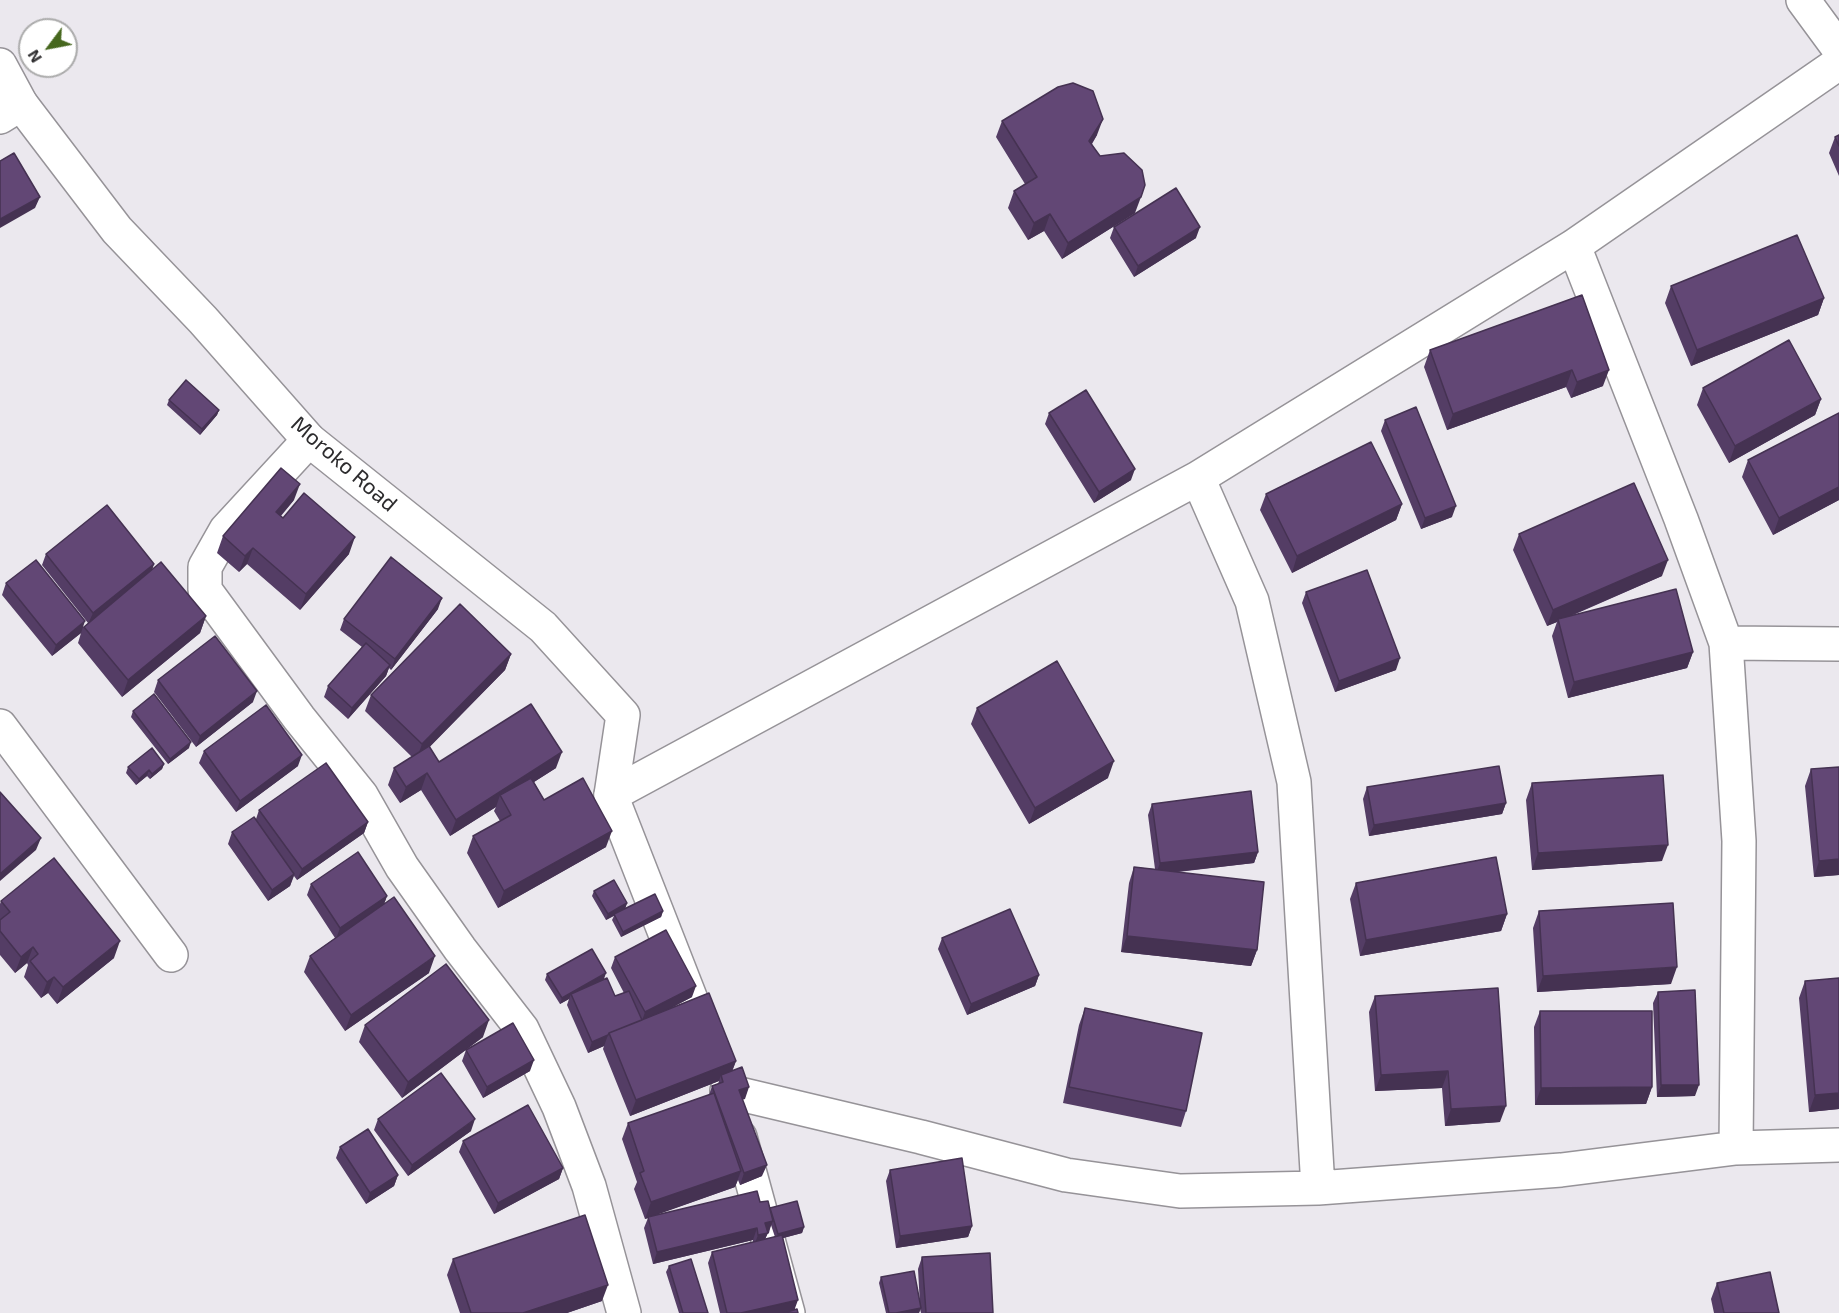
<!DOCTYPE html>
<style>
body{margin:0}
#map{position:relative;width:1839px;height:1313px;overflow:hidden;background:#ebe8ee;font-family:"Exo 2",sans-serif}
canvas{display:block}
.north{position:absolute;left:18px;top:18px;width:60px;height:60px;box-sizing:border-box;background:#fff;border:2px solid #ababab;border-radius:50%;rotate:238deg;font-size:16px;font-weight:700;line-height:24px;text-align:center;color:#2d2c2e}
.north::after{content:'';display:block;margin:auto;width:21px;height:27px;background:#46671e;clip-path:polygon(50% 0,100% 100%,50% 72%,0 100%)}
</style>
<div id="map">
<canvas width="1839" height="1313"></canvas>
<div class="north">N</div>
</div>
<script>
const c = document.querySelector('canvas').getContext('2d');
c.lineJoin = 'round';
function poly(rows) {
  const path = new Path2D();
  for (const r of rows) {
    path.moveTo(r[0], r[1]);
    for (let i = 2; i < r.length; i += 2) path.lineTo(r[i], r[i + 1]);
  }
  return path;
}
function trace(path, color, width, dash) {
  c.strokeStyle = color;
  c.lineWidth = width;
  c.lineCap = dash ? 'butt' : 'round';
  c.setLineDash(dash || []);
  c.stroke(path);
}
function fillPath(path, color) {
  c.fillStyle = color;
  c.fill(path, 'evenodd');
}
function write(font, color, halo, rows, align = 'center') {
  c.font = font + ' "Exo 2",sans-serif';
  c.lineWidth = 6;
  c.setLineDash([]);
  c.textBaseline = 'middle';
  c.strokeStyle = halo;
  c.fillStyle = color;
  for (const [text, x, y, turn = 0] of rows) {
    c.save();
    c.translate(x, y);
    c.rotate((+turn || 0) * Math.PI / 180);
    c.textAlign = isNaN(turn) ? turn : align;
    if (halo) c.strokeText(text, 0, 0);
    c.fillText(text, 0, 0);
    c.restore();
  }
}
const street = poly([
 [1803,0,1839,49],
 [0,117,21,104],
 [1574,246,1681,519,1726,643,1739,841,1736,1148],
 [309,440,226,530,205,567,205,590,299,718,361,795,402,867,460,949,522,1029,559,1107,589,1186,624,1313],
 [1198,478,1252,601,1294,782,1318,1188],
 [1726,643,1839,644],
 [0,726,171,955],
 [611,795,1198,478,1574,246,1839,63],
 [727,1091,921,1137,1066,1175,1180,1191,1318,1188,1561,1170,1736,1148,1839,1145]
]);
const secondary = poly([
 [0,65,21,104,117,230,203,320,309,440,543,627,623,715,611,795,708,1043],
 [740,1137,788,1313]
]);
const wall = poly([
 [1002,121,1097,135,1092,144,1135,213,1062,259,1044,231,1028,240,1008,208,1014,191,1025,184,996,137],
 [1839,135,1839,176,1829,153,1835,137],
 [1114,227,1196,238,1134,277,1110,238],
 [1671,286,1824,298,1818,315,1691,366,1665,303],
 [1582,295,1603,386,1571,398,1566,387,1447,430,1424,367,1430,350],
 [1703,388,1821,399,1815,415,1729,463,1697,405],
 [169,400,219,410,217,415,200,435,167,405],
 [1049,413,1131,480,1094,503,1045,424],
 [1839,413,1839,500,1773,535,1742,477,1748,460],
 [1385,420,1452,517,1421,529,1381,431],
 [1266,494,1402,504,1396,520,1292,573,1260,510],
 [294,500,281,516,349,554,300,610,247,564,239,572,217,553,223,536],
 [1519,534,1662,576,1571,616,1693,652,1687,668,1568,698,1552,636,1557,622,1547,626,1513,550],
 [46,554,154,564,152,570,206,616,200,633,122,697,78,643,81,633,52,656,2,595,6,583,84,627,88,623,42,565],
 [1306,592,1396,670,1335,692,1302,603],
 [438,609,391,670,389,668,386,676,348,719,324,697,328,686,362,647,340,630,344,619],
 [511,654,505,670,429,747,439,762,556,768,534,782,544,800,606,847,498,908,467,853,473,836,500,821,494,811,496,807,450,836,421,790,400,803,388,785,394,768,412,757,365,711,371,695],
 [158,680,253,702,196,747,154,692],
 [977,708,1108,778,1029,824,971,724],
 [133,711,189,748,168,764,131,717],
 [204,751,298,766,236,812,199,763],
 [164,764,162,769,150,779,147,776,136,785,126,773,128,767],
 [1839,767,1839,875,1814,877,1805,786,1811,769],
 [1532,783,1662,861,1532,870,1526,800],
 [1367,787,1506,803,1502,814,1369,836,1363,799],
 [1152,804,1258,852,1254,863,1178,872,1257,950,1251,966,1121,952,1129,883,1134,867,1155,869,1148,815],
 [259,810,368,822,364,833,297,880,294,876,290,886,268,901,228,844,232,832,256,819],
 [1356,883,1507,914,1501,931,1360,956,1350,899],
 [311,884,387,896,384,904,429,973,345,1031,304,972,310,956,335,938,307,895],
 [594,891,627,903,625,909,663,911,661,917,621,937,612,920,614,916,606,920,592,896],
 [1,901,114,958,57,1004,48,993,41,998,24,977,28,965,27,963,15,973,0,955,0,904],
 [1539,911,1671,984,1537,992,1533,928],
 [942,938,1039,975,1035,986,967,1015,938,949],
 [615,957,692,997,667,1010,736,1061,732,1071,745,1099,742,1099,762,1176,740,1185,738,1180,735,1187,655,1215,760,1202,804,1227,802,1233,783,1238,795,1310,798,1313,720,1313,708,1263,712,1252,753,1242,753,1240,653,1264,644,1228,648,1218,645,1219,634,1189,637,1182,622,1139,628,1123,709,1095,712,1086,718,1084,719,1081,630,1116,603,1049,604,1046,588,1053,567,1005,569,999,560,1004,545,980,547,974,604,979,615,996,624,993,611,968],
 [771,1225,775,1237,765,1239,768,1233,769,1233],
 [1805,981,1839,1109,1809,1112,1799,998],
 [1658,992,1695,1096,1657,1097,1653,1003],
 [1375,996,1500,1122,1445,1126,1442,1088,1375,1091,1369,1012],
 [1085,1008,1186,1111,1181,1127,1063,1103,1079,1025],
 [1540,1011,1652,1087,1646,1104,1535,1105,1534,1027],
 [365,1025,483,1037,402,1098,359,1042],
 [466,1050,530,1071,483,1098,462,1061],
 [378,1119,471,1131,408,1176,374,1130],
 [463,1141,563,1168,559,1179,494,1214,459,1152],
 [340,1147,398,1175,394,1186,366,1204,336,1158],
 [890,1170,972,1226,968,1237,896,1248,886,1181],
 [922,1257,993,1313,921,1313,920,1309,919,1313,886,1313,879,1283,881,1277,920,1305,918,1269],
 [453,1259,602,1301,567,1313,460,1313,447,1275],
 [669,1266,708,1313,679,1313,666,1272],
 [1717,1283,1779,1313,1714,1313,1711,1299]
]);
const shadedWall = poly([
 [1103,119,1097,135,1083,157,1089,141],
 [40,197,35,208,0,228,0,219],
 [1141,197,1135,213,1062,259,1068,243],
 [1050,214,1044,231,1028,240,1034,223],
 [1200,227,1196,238,1134,277,1138,266],
 [1824,298,1818,315,1691,366,1697,350],
 [1572,370,1566,387,1447,430,1453,414],
 [1609,370,1603,386,1571,398,1577,382],
 [1821,399,1815,415,1729,463,1735,446],
 [219,410,217,415,200,435,202,429],
 [1135,469,1131,480,1094,503,1099,492],
 [300,484,294,500,270,528,276,512],
 [1839,487,1839,500,1773,535,1779,518],
 [1402,504,1396,520,1292,573,1297,556],
 [1456,506,1452,517,1421,529,1425,518],
 [355,537,349,554,300,610,306,594],
 [253,548,247,564,239,572,245,556],
 [1668,560,1662,576,1558,621,1558,619,1557,622,1547,626,1553,610],
 [154,564,150,575,88,624,93,613],
 [442,598,438,609,391,670,395,659],
 [206,616,200,633,122,697,128,680],
 [85,621,81,633,52,656,56,645],
 [1693,652,1687,668,1568,698,1574,682],
 [511,654,505,670,416,761,422,744],
 [1400,658,1396,670,1335,692,1339,681],
 [390,665,386,676,348,719,352,708],
 [257,691,253,702,196,747,200,736],
 [191,742,189,748,168,764,170,759],
 [562,752,556,768,504,801,500,795,496,807,450,836,456,820],
 [302,755,298,766,236,812,240,801],
 [1114,761,1108,778,1029,824,1035,808],
 [164,764,162,769,150,779,152,774],
 [149,770,147,776,136,785,139,779],
 [427,773,421,790,400,803,406,787],
 [1506,803,1502,814,1369,836,1374,825],
 [368,822,364,833,297,880,302,869],
 [612,831,606,847,498,908,504,891],
 [41,838,36,850,0,881,0,874],
 [1668,845,1662,861,1532,870,1538,853],
 [1258,852,1254,863,1156,874,1160,863],
 [1839,859,1839,875,1814,877,1819,861],
 [294,874,290,886,268,901,272,890],
 [387,896,383,907,336,939,340,928],
 [627,903,625,909,606,920,608,914],
 [663,911,661,917,621,937,623,932],
 [1507,914,1501,931,1360,956,1366,940],
 [1127,936,1257,950,1251,966,1121,952],
 [120,941,114,958,57,1004,63,987],
 [33,947,27,963,15,973,21,957],
 [435,956,429,973,345,1031,351,1015],
 [1677,967,1671,984,1537,992,1543,976],
 [606,973,604,979,571,994,569,999,560,1004,562,998],
 [1039,975,1035,986,967,1015,971,1004],
 [54,977,48,993,41,998,47,982],
 [696,986,692,997,641,1024,645,1012],
 [489,1020,483,1037,402,1098,408,1082],
 [608,1035,604,1046,588,1053,592,1042],
 [534,1060,530,1071,483,1098,487,1087],
 [736,1061,730,1077,721,1075,719,1081,630,1116,636,1100],
 [1448,1071,1442,1088,1375,1091,1381,1075],
 [1661,1085,1699,1085,1695,1096,1657,1097],
 [749,1087,745,1099,735,1102,739,1090],
 [1652,1087,1646,1104,1535,1105,1541,1088],
 [1839,1093,1839,1109,1809,1112,1815,1095],
 [1506,1106,1500,1122,1445,1126,1451,1109],
 [475,1119,471,1131,408,1176,412,1165],
 [767,1165,762,1176,740,1185,744,1173],
 [563,1168,559,1179,494,1214,498,1203],
 [741,1171,735,1187,645,1219,651,1202],
 [398,1175,394,1186,366,1204,370,1193],
 [773,1221,763,1244,754,1246,758,1235,765,1223],
 [972,1226,968,1237,896,1248,900,1236],
 [804,1227,802,1233,776,1240,778,1234],
 [757,1228,753,1240,653,1264,657,1252],
 [608,1285,602,1301,567,1313,523,1313],
 [798,1300,794,1311,786,1313,741,1313],
 [921,1308,919,1313,896,1313]
]);
const building = poly([
 [1073,83,1093,91,1103,119,1089,141,1100,156,1124,153,1142,170,1145,185,1141,197,1068,243,1050,214,1034,223,1014,191,1037,177,1002,121,1058,87,1073,83],
 [1839,135,1839,146,1835,137,1839,135],
 [14,153,40,197,0,219,0,161,14,153],
 [1176,188,1200,227,1138,266,1114,227,1176,188],
 [1797,235,1824,298,1697,350,1671,286,1797,235],
 [1582,295,1609,370,1577,382,1572,370,1453,414,1430,350,1582,295],
 [1789,340,1821,399,1735,446,1703,388,1789,340],
 [186,380,219,410,202,429,169,400,186,380],
 [1086,390,1135,469,1099,492,1049,413,1086,390],
 [1416,407,1456,506,1425,518,1385,420,1416,407],
 [1839,413,1839,487,1779,518,1748,460,1839,413],
 [1371,442,1402,504,1297,556,1266,494,1371,442],
 [281,468,300,484,276,512,283,518,304,493,355,537,306,594,253,548,245,556,223,536,281,468],
 [1634,483,1668,560,1553,610,1519,534,1634,483],
 [107,505,154,564,93,613,46,554,107,505],
 [391,557,442,598,395,659,344,619,391,557],
 [36,560,85,621,56,645,6,583,36,560],
 [161,562,206,616,128,680,84,627,161,562],
 [1367,570,1400,658,1339,681,1306,592,1367,570],
 [1676,589,1693,652,1574,682,1558,619,1676,589],
 [460,604,511,654,422,744,371,695,460,604],
 [215,636,257,691,200,736,158,680,215,636],
 [366,643,390,665,352,708,328,686,366,643],
 [1057,661,1114,761,1035,808,977,708,1057,661],
 [154,694,191,742,170,759,133,711,154,694],
 [531,704,562,752,456,820,427,773,406,787,394,768,429,746,439,762,531,704],
 [266,705,302,755,240,801,204,751,266,705],
 [152,748,164,764,152,774,149,770,139,779,128,767,152,748],
 [326,763,368,822,302,869,259,810,326,763],
 [1499,766,1506,803,1374,825,1367,787,1499,766],
 [1839,767,1839,859,1819,861,1811,769,1839,767],
 [1663,775,1668,845,1538,853,1532,783,1663,775],
 [531,778,544,800,583,778,612,831,504,891,473,836,511,815,500,795,531,778],
 [1251,791,1258,852,1160,863,1152,804,1251,791],
 [0,792,41,838,0,874,0,792],
 [254,817,294,874,272,890,232,832,254,817],
 [358,852,387,896,340,928,311,884,358,852],
 [1496,857,1507,914,1366,940,1356,883,1496,857],
 [54,858,120,941,63,987,54,977,47,982,30,961,38,954,33,947,21,957,0,931,0,920,10,912,1,901,54,858],
 [1134,867,1264,882,1257,950,1127,936,1134,867],
 [614,880,627,903,608,914,594,891,614,880],
 [655,894,663,911,623,932,614,914,655,894],
 [394,897,435,956,351,1015,310,956,394,897],
 [1673,903,1677,967,1543,976,1539,911,1673,903],
 [1010,909,1039,975,971,1004,942,938,1010,909],
 [666,930,696,986,645,1012,615,957,666,930],
 [592,949,606,973,562,998,547,974,592,949],
 [446,964,489,1020,408,1082,365,1025,446,964],
 [607,978,615,996,629,991,642,1020,609,1033,608,1035,592,1042,571,994,607,978],
 [1839,978,1839,1093,1815,1095,1805,981,1839,978],
 [1498,988,1506,1106,1451,1109,1448,1071,1381,1075,1375,996,1498,988],
 [1695,990,1699,1085,1661,1085,1658,992,1695,990],
 [709,993,736,1061,636,1100,609,1033,709,993],
 [1085,1008,1202,1033,1186,1111,1069,1087,1085,1008],
 [1540,1011,1652,1011,1652,1087,1541,1088,1540,1011],
 [513,1023,534,1060,487,1087,466,1050,513,1023],
 [742,1067,749,1087,739,1090,767,1165,744,1173,712,1086,723,1082,721,1075,742,1067],
 [441,1073,475,1119,412,1165,378,1119,441,1073],
 [714,1093,741,1171,651,1202,640,1173,644,1171,628,1123,714,1093],
 [528,1105,563,1168,498,1203,463,1141,528,1105],
 [368,1129,398,1175,370,1193,340,1147,368,1129],
 [962,1158,972,1226,900,1236,890,1170,962,1158],
 [757,1191,760,1202,768,1201,773,1221,765,1223,768,1233,758,1235,757,1228,657,1252,648,1217,757,1191],
 [797,1201,804,1227,778,1234,770,1208,797,1201],
 [585,1215,608,1285,523,1313,471,1313,453,1259,585,1215],
 [782,1235,798,1300,741,1313,727,1313,712,1252,782,1235],
 [990,1253,993,1313,926,1313,922,1257,990,1253],
 [691,1259,708,1313,683,1313,669,1266,691,1259],
 [914,1271,921,1308,896,1313,889,1313,881,1277,914,1271],
 [1770,1272,1779,1313,1724,1313,1717,1283,1770,1272],
 [797,1309,798,1313,784,1313,797,1309]
]);
const streetNames = [
 ["Moroko Road",344,464,41]
];
trace(street, '#969398', 36);
trace(secondary, '#969398', 36);
trace(street, '#fff', 33);
trace(secondary, '#fff', 33);
fillPath(wall, '#543d65');
fillPath(shadedWall, '#453252');
fillPath(building, '#624775');
trace(building, '#453252', 1.5);
write('22px', '#2d2c2e', '#fff', streetNames);
</script>
